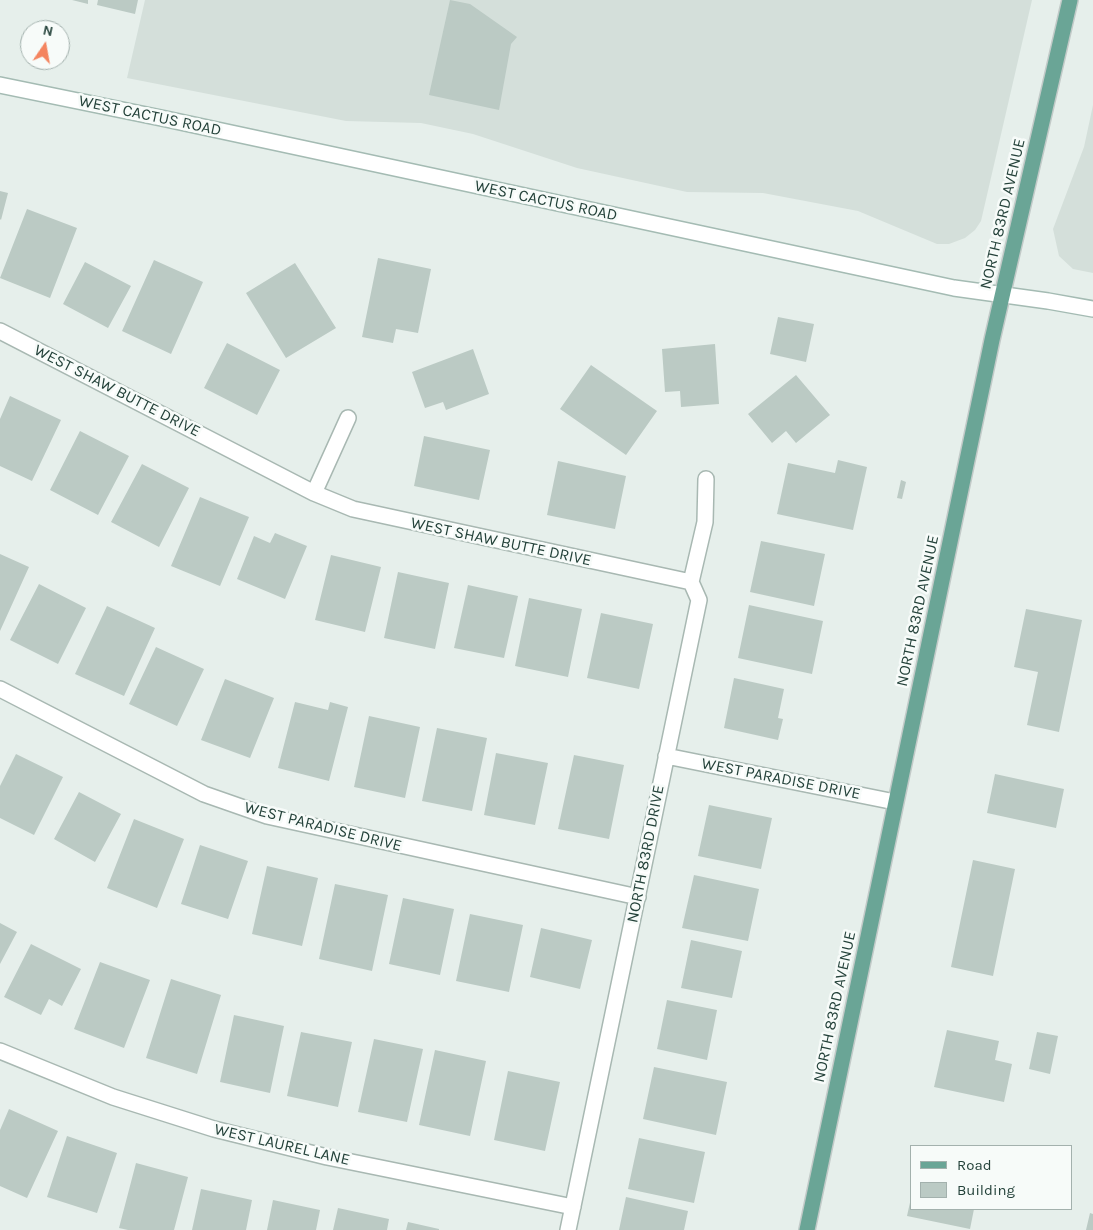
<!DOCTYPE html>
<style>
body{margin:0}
#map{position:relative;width:1093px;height:1230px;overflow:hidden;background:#e6efeb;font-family:Karla,sans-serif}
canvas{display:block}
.legend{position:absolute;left:910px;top:1145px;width:162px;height:65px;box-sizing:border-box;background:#f7fbf9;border:1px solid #a3b1ad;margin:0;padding:6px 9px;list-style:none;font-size:15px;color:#24423a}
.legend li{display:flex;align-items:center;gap:10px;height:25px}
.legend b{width:25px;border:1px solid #a3b1ad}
.north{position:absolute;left:20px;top:20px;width:50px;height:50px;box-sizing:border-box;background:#f7fbf9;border:1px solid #a3b1ad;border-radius:50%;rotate:12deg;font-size:14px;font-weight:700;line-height:20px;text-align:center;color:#24423a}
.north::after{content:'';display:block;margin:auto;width:18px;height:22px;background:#f4845f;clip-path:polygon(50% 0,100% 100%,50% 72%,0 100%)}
</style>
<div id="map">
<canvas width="1093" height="1230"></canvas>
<ul class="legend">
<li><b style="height:6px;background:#6aa596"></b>Road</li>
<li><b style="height:14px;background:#bbcac4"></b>Building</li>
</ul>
<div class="north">N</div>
</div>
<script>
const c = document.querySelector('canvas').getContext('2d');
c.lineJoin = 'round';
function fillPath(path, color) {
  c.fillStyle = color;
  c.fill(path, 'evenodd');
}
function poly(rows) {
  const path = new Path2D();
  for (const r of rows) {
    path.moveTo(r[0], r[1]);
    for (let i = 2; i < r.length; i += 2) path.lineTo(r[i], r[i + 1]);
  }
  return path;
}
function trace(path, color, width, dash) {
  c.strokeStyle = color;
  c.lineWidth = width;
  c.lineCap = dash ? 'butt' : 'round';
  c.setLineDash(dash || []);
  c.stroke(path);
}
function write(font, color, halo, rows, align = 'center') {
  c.font = font + ' Karla,sans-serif';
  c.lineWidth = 5;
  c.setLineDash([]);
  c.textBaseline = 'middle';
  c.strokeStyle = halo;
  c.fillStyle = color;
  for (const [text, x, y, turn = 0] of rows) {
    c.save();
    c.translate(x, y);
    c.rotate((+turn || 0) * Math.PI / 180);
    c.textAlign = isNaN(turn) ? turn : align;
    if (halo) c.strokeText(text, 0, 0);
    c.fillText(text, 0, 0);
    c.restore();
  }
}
const built = poly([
 [145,0,1032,0,981,221,975,230,965,238,949,244,937,244,858,211,763,193,687,192,577,168,473,134,421,123,346,121,127,78],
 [1093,105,1093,273,1073,269,1059,256,1053,229,1084,147]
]);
const building = poly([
 [72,0,88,0,88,4],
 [98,0,138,0,135,14,97,5],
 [450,0,470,4,517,37,511,44,499,110,429,95],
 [0,191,8,193,1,220,0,219],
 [27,209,77,228,50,298,0,278],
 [378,258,431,269,418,333,396,329,393,343,362,337],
 [154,260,203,282,171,354,122,331],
 [85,262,131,286,108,328,63,304],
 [295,263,336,328,286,358,246,293],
 [778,317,814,324,806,362,770,354],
 [227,343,280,370,257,415,204,388],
 [715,344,719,404,681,407,680,391,665,392,662,349],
 [473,349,489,394,446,410,443,402,425,408,412,372],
 [591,365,657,411,626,455,560,409],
 [796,375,830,415,796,443,786,431,772,443,748,414],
 [10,396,61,420,32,481,0,466,0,419],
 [80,431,129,456,98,515,50,490],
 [424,436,490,450,479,500,414,486],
 [838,460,867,467,853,530,777,514,788,463,835,473],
 [558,461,626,476,615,529,547,515],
 [142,464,189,488,159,547,111,522],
 [901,480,906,482,902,499,897,498],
 [200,497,249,517,220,586,171,566],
 [275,533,307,546,285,599,237,579,254,536,270,543],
 [761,541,825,554,814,606,750,592],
 [0,554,29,567,0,631],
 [331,555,381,567,365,632,315,620],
 [398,572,449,583,435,649,384,638],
 [39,584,86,608,58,664,10,640],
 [468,585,518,596,504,658,454,648],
 [529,598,582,609,568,677,515,666],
 [749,605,823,621,812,674,738,658],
 [107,606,155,628,124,696,75,674],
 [1026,609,1082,620,1059,732,1027,725,1038,672,1014,667],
 [601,613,653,624,639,689,587,678],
 [156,647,204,669,177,726,129,704],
 [734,678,784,689,778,718,783,719,778,740,724,728],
 [225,679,274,698,250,758,201,740],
 [295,702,328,710,330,702,348,707,329,781,278,768],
 [369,716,420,727,405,798,354,787],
 [437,728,487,738,472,811,422,801],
 [496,753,548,763,535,825,484,815],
 [16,754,63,777,34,835,0,818,0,786],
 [574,755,624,765,609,839,558,829],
 [995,774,1064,789,1056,828,987,813],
 [79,792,121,814,95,862,54,839],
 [709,805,772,818,761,869,698,856],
 [134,819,184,839,157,908,107,888],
 [200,845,248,861,228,919,181,904],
 [973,860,1015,869,993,976,951,967],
 [267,866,318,878,302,946,252,934],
 [694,875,759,889,748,941,682,928],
 [335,884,388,895,372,971,319,959],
 [403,898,454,909,440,975,389,964],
 [470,914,523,925,509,992,456,981],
 [0,923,17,932,0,964],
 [541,928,592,940,580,989,530,977],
 [691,940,742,951,732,998,681,988],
 [31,944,81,969,62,1006,49,999,41,1015,4,997],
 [100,962,150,980,124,1048,74,1029],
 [171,979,221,995,197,1074,146,1058],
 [667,1000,717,1010,707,1060,657,1049],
 [234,1015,284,1026,270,1093,220,1082],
 [947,1030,999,1041,995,1060,1012,1064,1004,1102,934,1087],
 [301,1032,352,1042,338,1107,287,1096],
 [1037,1032,1058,1036,1050,1074,1029,1069],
 [374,1039,423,1049,407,1122,358,1112],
 [435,1050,486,1061,470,1136,419,1125],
 [654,1067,727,1082,716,1135,643,1119],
 [508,1071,560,1082,545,1151,494,1140],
 [9,1109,58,1131,27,1198,0,1186,0,1130],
 [67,1136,117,1153,97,1213,47,1197],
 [639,1138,705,1152,694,1203,628,1189],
 [136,1163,188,1177,174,1230,128,1230,119,1228],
 [201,1189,252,1200,246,1230,192,1230],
 [626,1197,688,1211,684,1230,619,1230],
 [911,1198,912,1209,974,1209,970,1229,907,1216],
 [273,1200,320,1210,316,1230,267,1230],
 [338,1208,389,1219,387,1230,333,1230],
 [1090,1213,1093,1214,1093,1230,1086,1230],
 [408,1222,439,1229,439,1230,406,1230]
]);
const street = poly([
 [0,331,314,493,353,509,691,582],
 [314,493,348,418],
 [0,689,204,794,267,816,638,897],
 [666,756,895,802],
 [0,1051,113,1097,214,1129,327,1157,573,1207],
 [568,1230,699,600,691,582,705,522,706,479]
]);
const secondary = poly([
 [0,85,166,119,954,288,1048,301,1093,309]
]);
const primary = poly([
 [807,1230,992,340,1070,0]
]);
const streetNames = [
 ["WEST CACTUS ROAD",150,116,12],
 ["WEST CACTUS ROAD",546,201,12],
 ["NORTH 83RD AVENUE",1003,214,-77],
 ["WEST SHAW BUTTE DRIVE",117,391,27],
 ["WEST SHAW BUTTE DRIVE",501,542,12],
 ["NORTH 83RD AVENUE",918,611,-78],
 ["WEST PARADISE DRIVE",781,779,11],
 ["WEST PARADISE DRIVE",323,827,14],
 ["NORTH 83RD DRIVE",646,854,-79],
 ["NORTH 83RD AVENUE",835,1007,-78],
 ["WEST LAUREL LANE",282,1145,13]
];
fillPath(built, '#d4dfda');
fillPath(building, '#bbcac4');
trace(street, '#a8b8b2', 18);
trace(secondary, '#a4bbb3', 18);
trace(primary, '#c2cac8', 18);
trace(street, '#fff', 15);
trace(secondary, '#fff', 15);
trace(primary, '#6aa596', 15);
write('16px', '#24423a', '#f7fbf9', streetNames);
</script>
